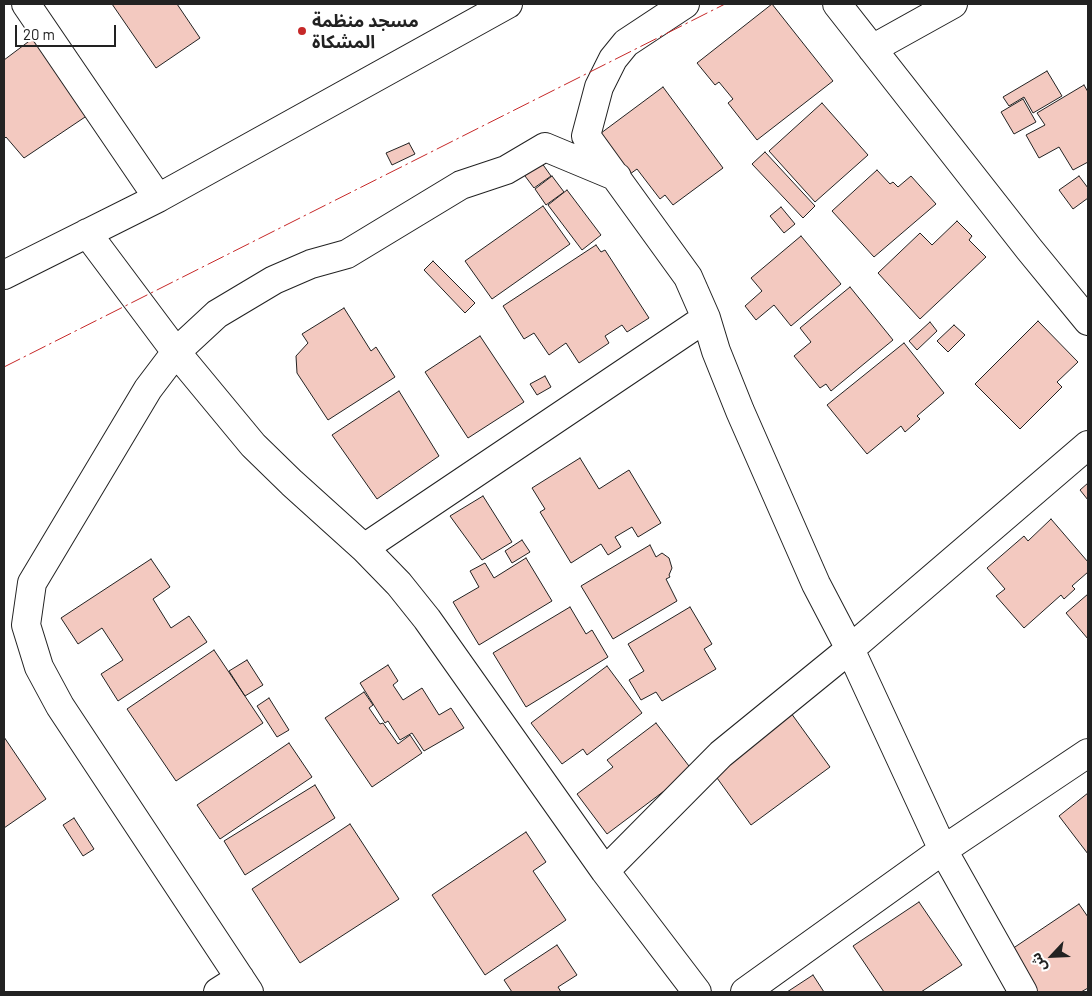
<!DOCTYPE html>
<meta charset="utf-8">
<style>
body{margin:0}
#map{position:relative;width:1092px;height:996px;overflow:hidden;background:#fff;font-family:Barlow,"Noto Sans Arabic",sans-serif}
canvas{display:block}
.frame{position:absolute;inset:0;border:5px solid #222;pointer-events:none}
.north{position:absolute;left:1027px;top:931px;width:50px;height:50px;-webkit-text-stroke:4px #fff;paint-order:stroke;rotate:245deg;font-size:14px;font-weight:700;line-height:20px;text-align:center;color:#222}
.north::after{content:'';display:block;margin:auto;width:18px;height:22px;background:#222;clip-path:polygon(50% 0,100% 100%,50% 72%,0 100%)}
.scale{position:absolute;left:15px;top:25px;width:101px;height:22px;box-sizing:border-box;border:2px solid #222;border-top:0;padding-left:6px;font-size:15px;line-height:18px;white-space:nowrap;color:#222;-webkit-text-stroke:4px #fff;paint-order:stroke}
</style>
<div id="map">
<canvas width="1092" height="996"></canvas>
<div class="frame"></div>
<div class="north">ش</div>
<div class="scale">20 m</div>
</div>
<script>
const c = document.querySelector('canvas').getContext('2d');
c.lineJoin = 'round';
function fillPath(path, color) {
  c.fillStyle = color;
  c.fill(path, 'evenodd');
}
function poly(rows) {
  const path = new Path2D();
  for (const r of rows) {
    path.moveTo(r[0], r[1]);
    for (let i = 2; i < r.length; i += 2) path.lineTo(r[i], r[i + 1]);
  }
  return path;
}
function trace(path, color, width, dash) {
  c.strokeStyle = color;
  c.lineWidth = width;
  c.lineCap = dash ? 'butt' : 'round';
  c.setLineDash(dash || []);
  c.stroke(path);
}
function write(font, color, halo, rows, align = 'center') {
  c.font = font + ' Barlow,"Noto Sans Arabic",sans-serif';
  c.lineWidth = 4;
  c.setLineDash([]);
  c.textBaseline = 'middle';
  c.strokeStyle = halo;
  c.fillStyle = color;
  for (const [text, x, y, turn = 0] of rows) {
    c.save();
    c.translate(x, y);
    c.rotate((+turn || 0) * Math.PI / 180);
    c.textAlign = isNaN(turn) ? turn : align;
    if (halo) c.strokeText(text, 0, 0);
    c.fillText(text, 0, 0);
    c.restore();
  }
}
const building = poly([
 [112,4,177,4,200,38,156,68,112,4],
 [772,4,833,81,757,140,728,103,733,99,719,82,715,85,697,63,772,4],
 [40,33,94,111,24,158,6,137,4,139,4,60,40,33],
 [1047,71,1062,96,1033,113,1024,97,1009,106,1003,97,1047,71],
 [1084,85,1088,92,1088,162,1073,170,1059,147,1039,158,1026,135,1045,125,1037,113,1084,85],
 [663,87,723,168,673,205,665,195,660,199,637,169,623,179,593,139,663,87],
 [1023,99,1036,122,1014,134,1001,112,1023,99],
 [822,103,868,155,815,202,769,151,822,103],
 [409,143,415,154,392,165,386,153,409,143],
 [765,152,815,206,803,218,752,164,765,152],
 [539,159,551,176,534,188,522,172,539,159],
 [877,170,890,184,893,182,898,187,911,176,936,204,874,257,832,211,877,170],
 [552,176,564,192,546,205,535,189,552,176],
 [1079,176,1088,188,1088,198,1073,209,1059,190,1079,176],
 [567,190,601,235,582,250,548,205,567,190],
 [543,206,570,244,492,299,465,261,543,206],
 [781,207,795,224,784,233,770,216,781,207],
 [957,221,972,236,969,240,986,257,920,319,878,273,920,233,932,245,957,221],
 [801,236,841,284,791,326,774,305,756,320,745,306,762,291,751,278,801,236],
 [596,245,601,252,605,250,649,318,627,332,622,325,605,336,609,343,579,363,566,343,549,355,534,333,524,339,503,306,596,245],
 [433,261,475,303,465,313,424,270,433,261],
 [850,287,893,340,831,391,826,384,820,388,794,356,811,342,800,328,850,287],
 [344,308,371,351,376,347,395,377,328,420,297,373,296,356,308,343,302,334,344,308],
 [1038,321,1078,362,1057,382,1062,387,1020,429,975,384,1038,321],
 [930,322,937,331,917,350,909,341,930,322],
 [954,325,965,335,948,352,937,341,954,325],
 [480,336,524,402,468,438,425,372,480,336],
 [904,343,944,393,917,416,920,419,905,432,901,426,867,454,827,405,904,343],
 [545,376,551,387,537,395,530,384,545,376],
 [399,391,439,456,377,499,332,435,399,391],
 [580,458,599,489,629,470,661,523,638,537,632,527,615,537,621,547,608,555,601,544,571,563,540,512,545,509,532,488,580,458],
 [1088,483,1088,500,1080,490,1088,483],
 [483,496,512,542,482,560,450,516,483,496],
 [1051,519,1088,562,1088,572,1072,586,1075,589,1064,599,1061,595,1024,628,996,596,1005,589,987,568,1024,536,1028,541,1051,519],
 [522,540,530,552,512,563,505,551,522,540],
 [650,545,656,557,662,553,669,558,672,568,669,575,670,577,666,579,677,601,613,639,581,586,650,545],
 [526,558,552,601,479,645,453,602,479,587,470,571,485,563,494,578,526,558],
 [151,559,170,587,153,599,171,628,189,616,207,642,118,701,101,674,123,660,102,628,78,644,61,618,151,559],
 [1088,594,1088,639,1066,613,1088,594],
 [570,607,586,634,592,630,608,657,526,707,493,653,570,607],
 [690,607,712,644,704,649,716,669,662,701,656,692,641,700,629,680,644,671,628,644,690,607],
 [214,650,263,723,176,781,127,709,214,650],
 [247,660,263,685,245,696,229,671,247,660],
 [388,665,398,681,393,685,403,700,422,688,439,715,451,708,464,728,424,751,412,733,400,740,388,721,385,723,360,683,388,665],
 [607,666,642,713,587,755,583,749,562,764,531,723,607,666],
 [364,692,373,705,369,708,380,724,383,723,398,744,410,735,422,753,372,787,325,718,364,692],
 [269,698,289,730,277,737,257,706,269,698],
 [791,713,830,767,751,825,712,771,791,713],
 [656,723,692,770,607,834,577,794,613,767,607,760,656,723],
 [4,737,46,799,4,828,4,737],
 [289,743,312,777,220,839,197,805,289,743],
 [315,785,335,818,245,875,224,841,315,785],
 [1088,793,1088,854,1059,816,1088,793],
 [74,818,94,849,83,856,63,825,74,818],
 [350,824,399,899,300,963,252,889,350,824],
 [526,832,546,862,533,871,566,920,485,975,432,895,526,832],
 [919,902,962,965,921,992,884,992,853,946,919,902],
 [1079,904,1088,917,1088,988,1081,992,1037,992,1009,951,1079,904],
 [557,945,577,975,558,987,561,992,512,992,504,980,557,945],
 [813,975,824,992,787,992,813,975]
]);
const minor = poly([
 [26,4,158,198],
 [685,4,626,43,613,59,599,87,586,136,688,277,706,318,716,351,740,411,816,584,850,649,943,850,1023,992],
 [837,4,1029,249,1088,321],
 [872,49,953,4],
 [87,233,176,352,253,445,292,483,364,548,399,584,427,619,605,871,697,992],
 [4,275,158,198,508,4],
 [364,548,706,318],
 [605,871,721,754,850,649,1088,445],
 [218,992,240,978],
 [249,992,60,706,39,667,26,625,32,583,148,389,176,352,217,314,274,280,311,264,347,254,461,185,506,170,545,147,617,177],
 [745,992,943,850,1088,753]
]);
const power = poly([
 [4,367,725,4]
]);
const markers = [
 [302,31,5,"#c62828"]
];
const poiNames = [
 ["مسجد منظمة",312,21],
 ["المشكاة",312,42]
];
fillPath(building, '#f3c9c0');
trace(building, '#222', 1);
trace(minor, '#222', 30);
trace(minor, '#fff', 28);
trace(power, '#c62828', 1, [18, 4, 2.5, 4]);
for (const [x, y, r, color] of markers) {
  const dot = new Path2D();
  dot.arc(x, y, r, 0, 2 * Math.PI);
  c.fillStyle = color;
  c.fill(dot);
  trace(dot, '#fff', 2);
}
write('bold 18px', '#222', '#fff', poiNames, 'left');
</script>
